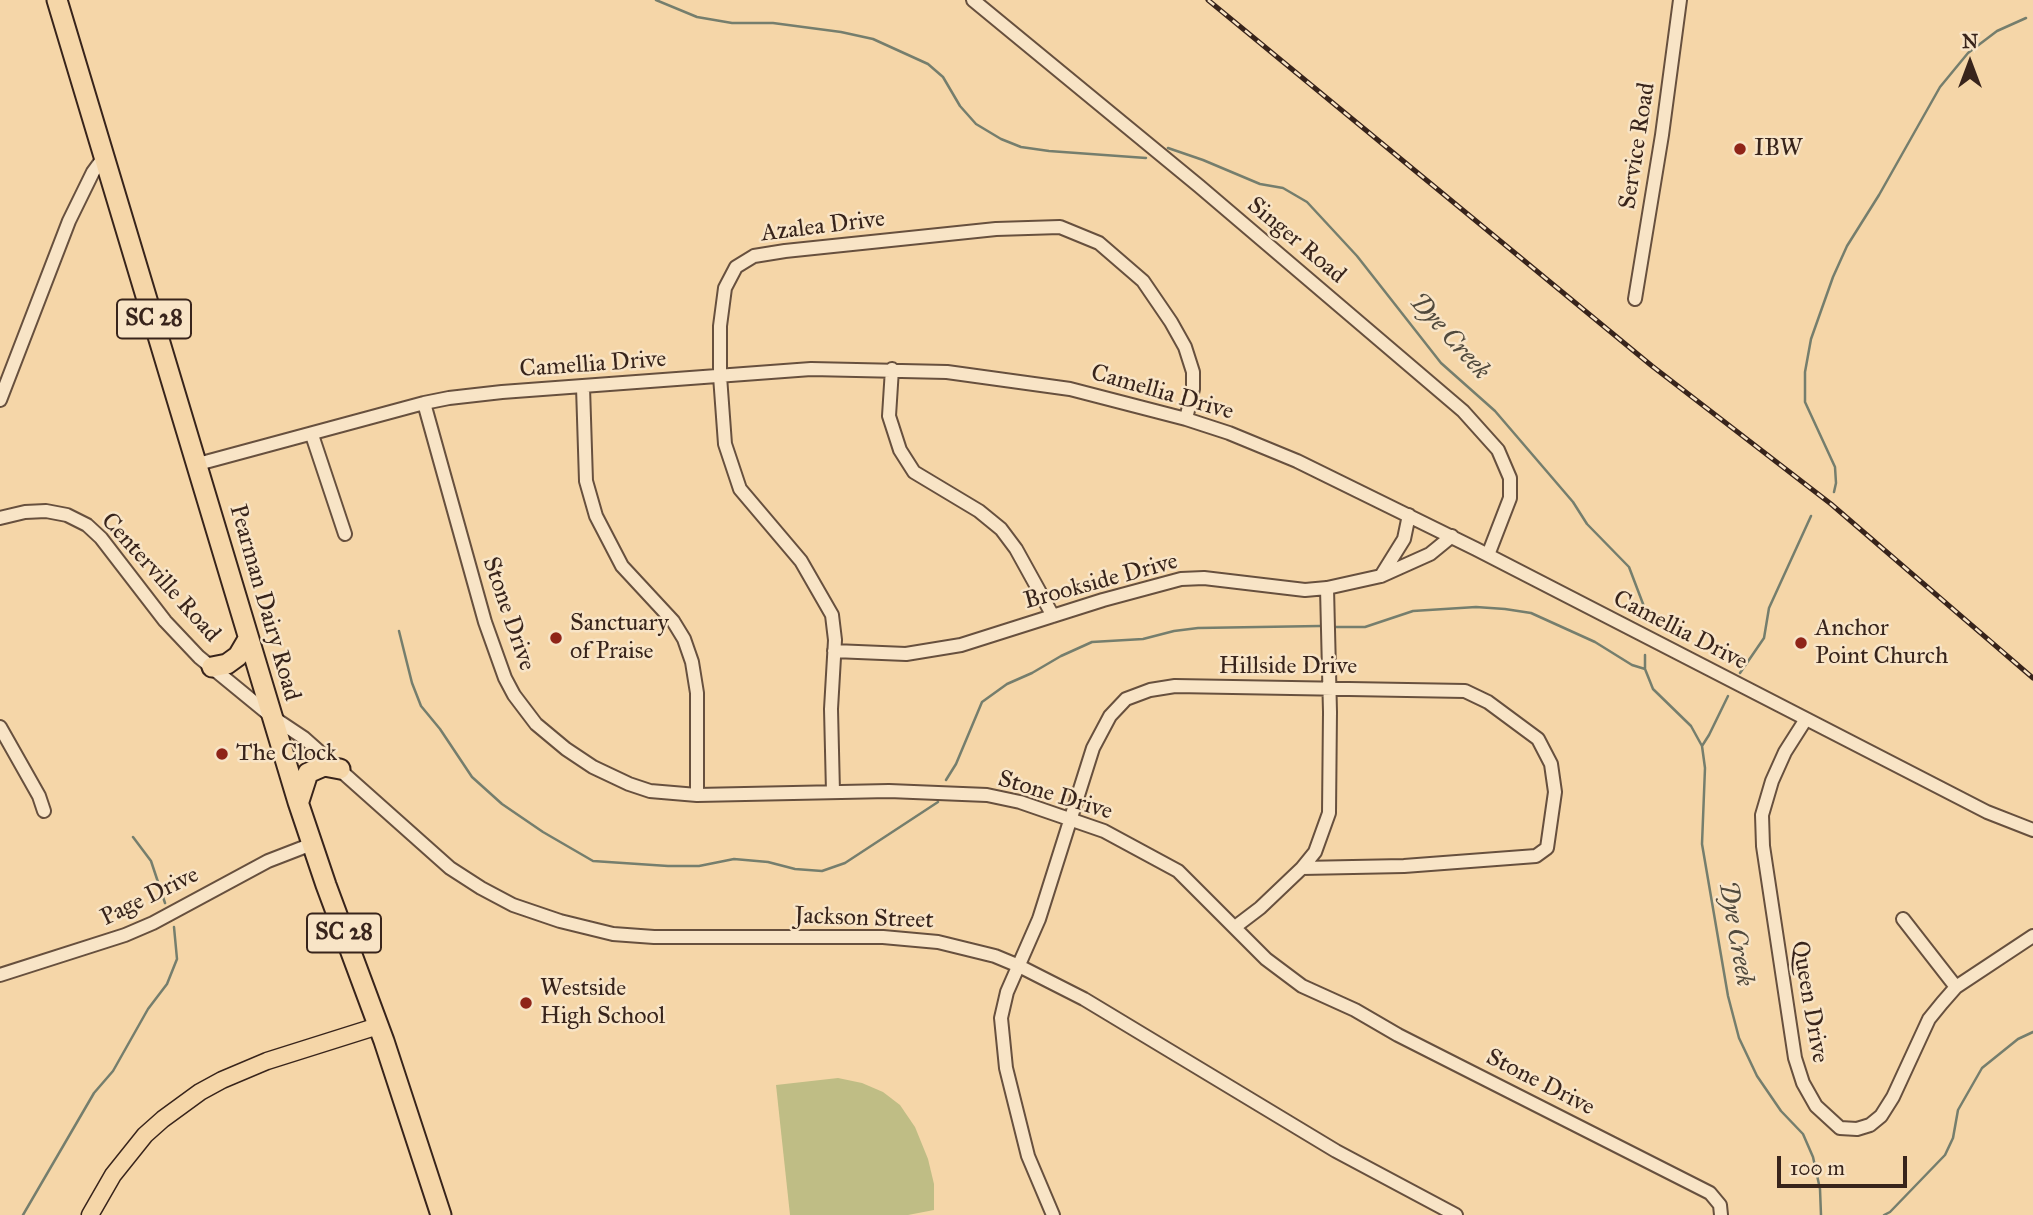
<!DOCTYPE html>
<style>
body{margin:0}
#map{position:relative;width:2033px;height:1215px;overflow:hidden;background:#f5d6a8;font-family:"IM FELL Great Primer",serif}
canvas{display:block}
.north{position:absolute;left:1935px;top:28px;width:70px;height:70px;-webkit-text-stroke:5px #f8e4c6;paint-order:stroke;rotate:0deg;font-size:19px;font-weight:700;line-height:28px;text-align:center;color:#38241b}
.north::after{content:'';display:block;margin:auto;width:24px;height:32px;background:#38241b;clip-path:polygon(50% 0,100% 100%,50% 72%,0 100%)}
.scale{position:absolute;left:1777px;top:1156px;width:130px;height:32px;box-sizing:border-box;border:4px solid #38241b;border-top:0;padding-left:9px;font-size:21px;line-height:24px;white-space:nowrap;color:#38241b;-webkit-text-stroke:5px #f8e4c6;paint-order:stroke}
</style>
<div id="map">
<canvas width="2033" height="1215"></canvas>
<div class="north">N</div>
<div class="scale">100 m</div>
</div>
<script>
const c = document.querySelector('canvas').getContext('2d');
c.lineJoin = 'round';
function fillPath(path, color) {
  c.fillStyle = color;
  c.fill(path, 'evenodd');
}
function poly(rows) {
  const path = new Path2D();
  for (const r of rows) {
    path.moveTo(r[0], r[1]);
    for (let i = 2; i < r.length; i += 2) path.lineTo(r[i], r[i + 1]);
  }
  return path;
}
function trace(path, color, width, dash) {
  c.strokeStyle = color;
  c.lineWidth = width;
  c.lineCap = dash ? 'butt' : 'round';
  c.setLineDash(dash || []);
  c.stroke(path);
}
function write(font, color, halo, rows, align = 'center') {
  c.font = font + ' "IM FELL Great Primer",serif';
  c.lineWidth = 5;
  c.setLineDash([]);
  c.textBaseline = 'middle';
  c.strokeStyle = halo;
  c.fillStyle = color;
  for (const [text, x, y, turn = 0] of rows) {
    c.save();
    c.translate(x, y);
    c.rotate((+turn || 0) * Math.PI / 180);
    c.textAlign = isNaN(turn) ? turn : align;
    if (halo) c.strokeText(text, 0, 0);
    c.fillText(text, 0, 0);
    c.restore();
  }
}
const green = poly([
 [838,1078,862,1083,883,1092,900,1105,915,1127,928,1159,934,1184,934,1210,908,1215,790,1215,776,1085]
]);
const stream = poly([
 [656,0,697,17,732,23,773,23,841,32,873,39,928,64,943,77,960,106,976,124,1001,139,1021,147,1049,151,1146,158],
 [1168,148,1203,160,1260,184,1283,188,1307,202,1357,256,1441,363,1495,411,1573,502,1587,524,1629,567,1648,617],
 [1834,492,1836,483,1835,467,1805,402,1805,372,1811,339,1833,277,1847,246,1879,195,1940,87,1968,53,1997,31,2026,18],
 [1334,627,1365,627,1413,611,1476,607,1505,609,1531,613,1595,642,1632,665,1645,669],
 [399,631,412,683,421,706,440,729,472,777,502,804,543,832,593,861,668,866,699,866,734,859,768,862,795,869,822,871,845,863,938,802],
 [1645,655,1645,669,1653,689,1691,726,1702,746,1705,768,1702,844,1728,996,1739,1038,1757,1076,1781,1111,1803,1134,1813,1157,1820,1189,1821,1215],
 [1740,673,1764,638,1769,608,1811,516],
 [1702,746,1709,735,1728,696],
 [946,780,956,764,982,702,1007,684,1032,673,1061,656,1092,642,1143,639,1174,631,1198,628,1320,626],
 [133,837,151,861,165,903],
 [23,1215,94,1093,113,1071,148,1009,167,984,177,959,174,927],
 [1884,1215,1890,1212,1945,1155,1953,1138,1958,1110,1982,1068,2018,1039,2033,1032]
]);
const minor = poly([
 [973,0,1199,186,1463,411,1498,450,1510,478,1510,498,1488,555],
 [1635,299,1662,135,1680,0],
 [892,369,889,416,900,450,914,472,979,511,1001,529,1016,549,1053,616],
 [583,387,586,481,596,516,622,566,673,621,684,639,692,662,697,693,697,795],
 [0,400,69,221,93,172,104,157],
 [424,403,485,622,505,678,514,695,536,724,566,749,593,767,629,784,650,791,697,795,889,791,987,795,1020,802,1104,831,1178,871,1266,959,1302,986,1355,1010,1398,1035,1710,1193,1720,1205,1721,1215],
 [312,435,345,534],
 [198,464,424,403,449,398,502,392,811,369,947,372,1070,389,1186,419,1229,433,1297,461,1476,549,1987,812,2033,830],
 [0,518,25,512,46,511,67,515,87,525,101,538,165,621,199,657,271,716,304,738,450,868,481,888,513,905,560,921,613,934,654,937,883,937,938,942,995,956,1019,966,1084,999,1336,1151,1456,1215],
 [1381,576,1430,554,1452,536],
 [834,651,906,654,961,645,1103,600,1181,579,1204,578,1305,590,1327,588,1381,576,1404,539,1409,515],
 [1806,719,1785,752,1772,781,1762,815,1763,846,1795,1058,1803,1083,1816,1106,1840,1128,1857,1129,1870,1125,1881,1116,1893,1097,1929,1019,1942,1003,1956,987,2033,936],
 [0,727,39,796,44,811],
 [833,792,831,709,835,640,832,615,801,561,740,489,725,444,720,376,720,326,725,288,736,267,754,256,785,251,996,229,1060,227,1099,243,1143,281,1171,322,1185,347,1193,372,1193,389,1186,419],
 [1302,868,1315,852,1329,813,1330,712,1327,588],
 [1903,919,1956,987],
 [0,975,125,935,153,923,268,861,312,844],
 [1053,1215,1028,1156,1006,1068,1001,1018,1007,992,1039,919,1093,748,1110,716,1126,699,1150,690,1175,686,1465,691,1488,702,1538,739,1551,764,1555,792,1547,848,1536,856,1404,866,1302,868,1260,908,1235,927]
]);
const major = poly([
 [90,1215,113,1175,145,1135,163,1119,200,1092,222,1080,267,1061,378,1026]
]);
const highway = poly([
 [57,0,298,802,326,885,384,1041,441,1215],
 [212,667,227,664,238,656,248,639],
 [299,801,308,773,324,766,340,769]
]);
const rail = poly([
 [1208,0,1652,366,1831,504,2033,678]
]);
const markers = [
 [1740,149,7,"#8f2418"],
 [556,638,7,"#8f2418"],
 [1801,643,7,"#8f2418"],
 [222,754,7,"#8f2418"],
 [526,1003,7,"#8f2418"]
];
const shields = [
 [154,319,74],
 [344,933,74]
];
const shieldNames = [
 ["SC 28",154,319],
 ["SC 28",344,933]
];
const streetNames = [
 ["Service Road",1638,146,-81],
 ["Azalea Drive",823,227,-7],
 ["Singer Road",1296,241,40],
 ["Camellia Drive",593,365,-4],
 ["Camellia Drive",1162,393,16],
 ["Centerville Road",160,578,48],
 ["Brookside Drive",1101,582,-15],
 ["Pearman Dairy Road",264,603,74],
 ["Stone Drive",508,614,71],
 ["Camellia Drive",1680,631,27],
 ["Hillside Drive",1288,667],
 ["Stone Drive",1055,796,17],
 ["Page Drive",150,897,-26],
 ["Jackson Street",864,919,2],
 ["Queen Drive",1809,1002,80],
 ["Stone Drive",1540,1083,27]
];
const poiNames = [
 ["IBW",1754,149],
 ["Sanctuary",570,624],
 ["of Praise",570,652],
 ["Anchor",1815,629],
 ["Point Church",1815,657],
 ["The Clock",236,754],
 ["Westside",540,989],
 ["High School",540,1017]
];
const waterNames = [
 ["Dye Creek",1449,337,48],
 ["Dye Creek",1735,934,80]
];
fillPath(green, '#bfbd85');
trace(stream, '#757e6d', 2.5);
trace(minor, '#67503e', 16);
trace(major, '#38241b', 19);
trace(highway, '#38241b', 23);
trace(minor, '#f8e4c6', 12);
trace(major, '#f5d6a8', 16);
trace(highway, '#f5d6a8', 19);
trace(rail, '#38241b', 5);
trace(rail, '#f8e4c6', 2.5, [8]);
for (const [x, y, r, color] of markers) {
  const dot = new Path2D();
  dot.arc(x, y, r, 0, 2 * Math.PI);
  c.fillStyle = color;
  c.fill(dot);
  trace(dot, '#f8e4c6', 2.5);
}
for (const [x, y, w] of shields) {
  const box = new Path2D();
  box.roundRect(x - w / 2, y - 19.5, w, 39, 5);
  c.fillStyle = '#f8e4c6';
  c.fill(box);
  trace(box, '#38241b', 2);
}
write('bold 23px', '#38241b', null, shieldNames);
write('24px', '#38241b', '#f8e4c6', streetNames);
write('24px', '#38241b', '#f8e4c6', poiNames, 'left');
write('italic 26px', '#514a3d', '#f8e4c6', waterNames);
</script>
